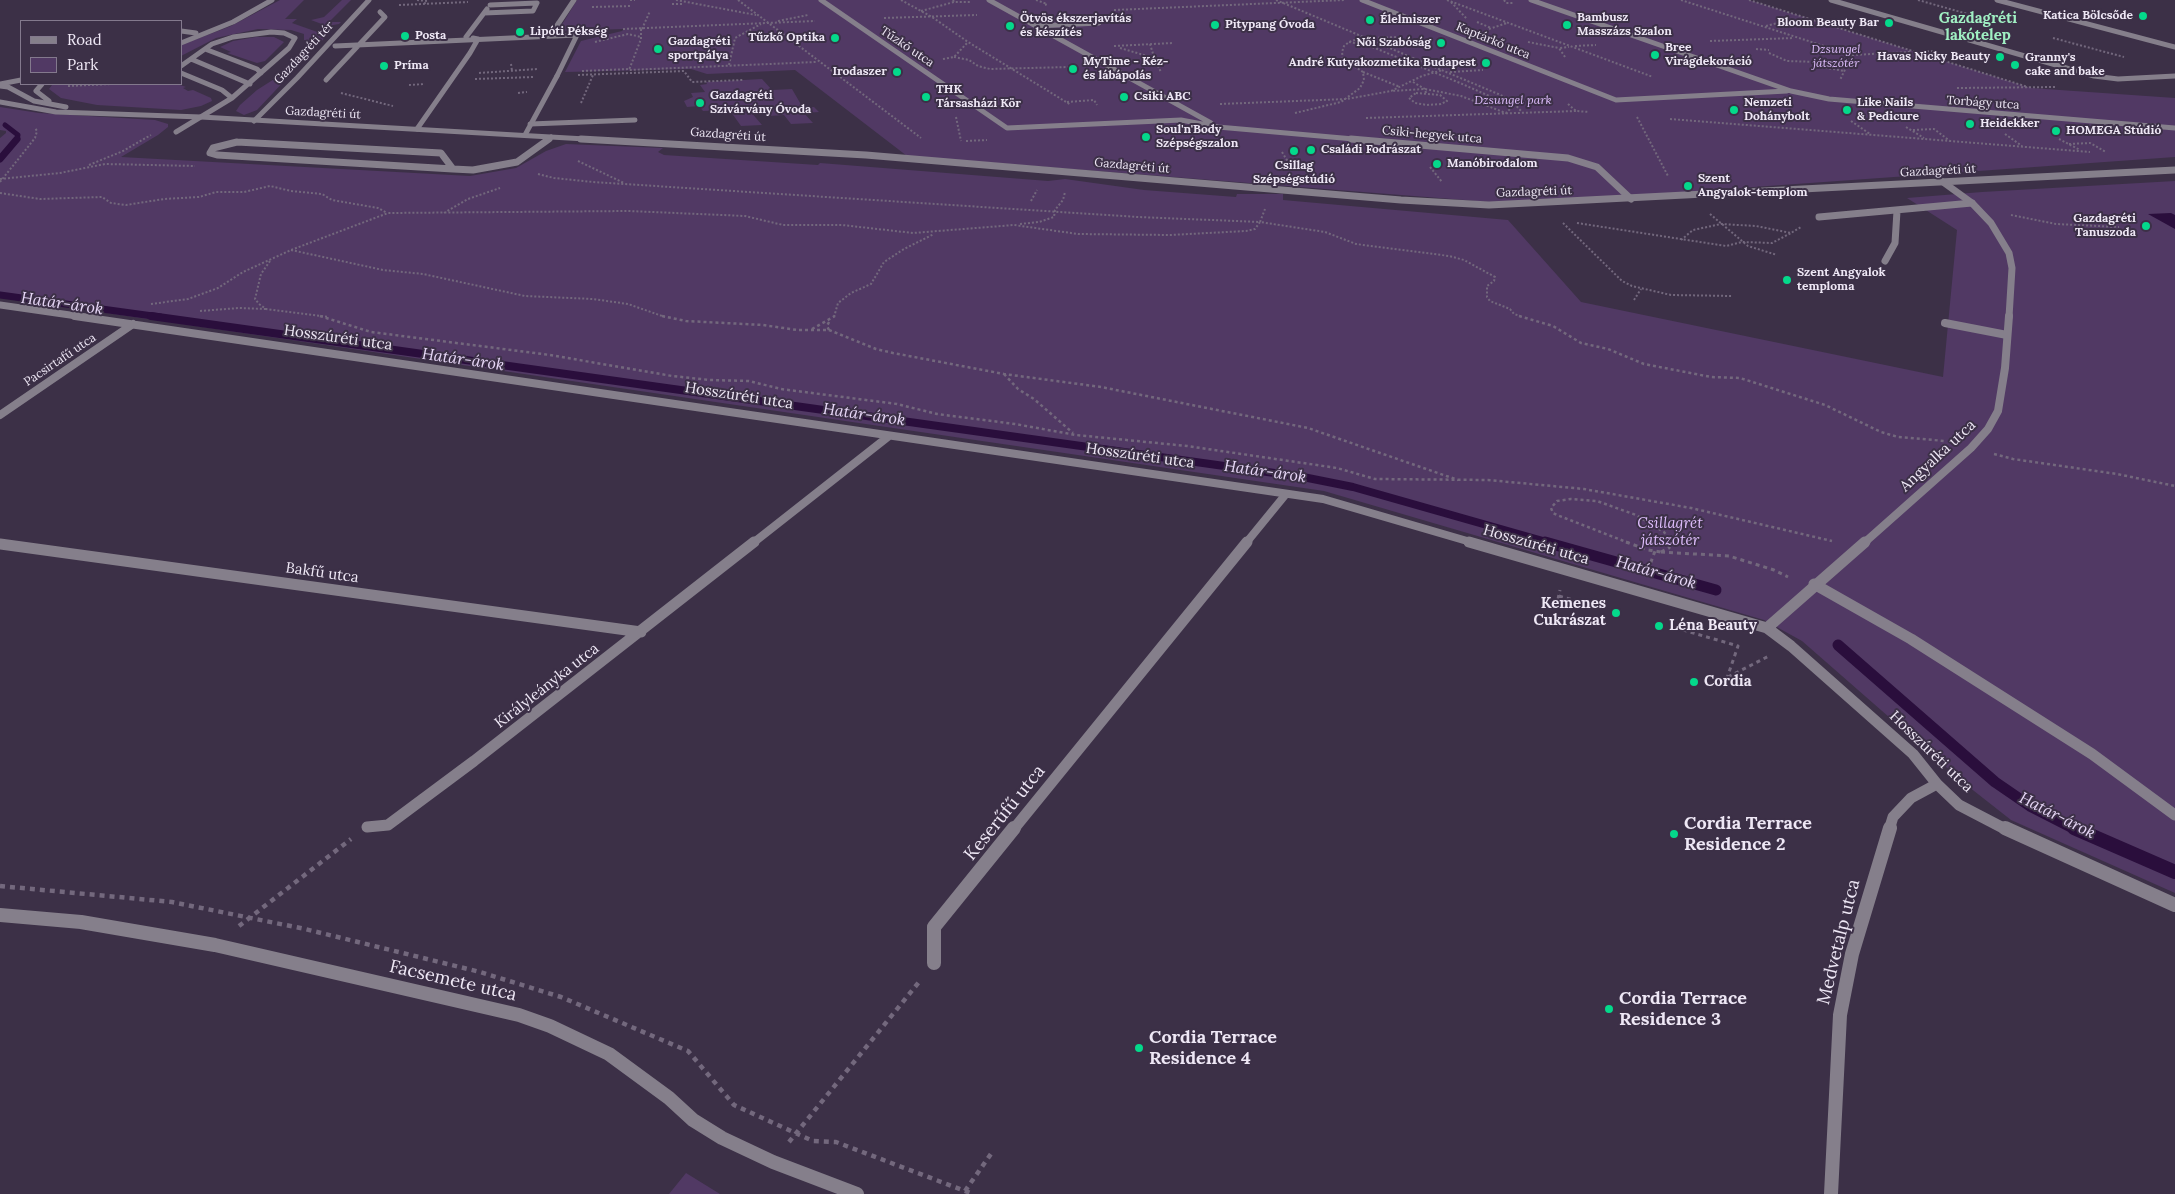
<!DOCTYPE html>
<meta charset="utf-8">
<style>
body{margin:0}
#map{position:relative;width:2175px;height:1194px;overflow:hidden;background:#3c3047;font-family:Lora,serif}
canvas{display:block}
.legend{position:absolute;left:20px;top:20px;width:162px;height:65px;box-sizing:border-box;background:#3c3047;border:1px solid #83798d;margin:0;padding:6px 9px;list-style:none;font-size:15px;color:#eee7f5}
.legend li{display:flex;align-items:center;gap:10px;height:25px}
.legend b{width:25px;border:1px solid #83798d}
</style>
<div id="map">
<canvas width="2175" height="1194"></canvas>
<ul class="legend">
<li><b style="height:6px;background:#857f8b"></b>Road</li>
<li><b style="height:14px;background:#513964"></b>Park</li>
</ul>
</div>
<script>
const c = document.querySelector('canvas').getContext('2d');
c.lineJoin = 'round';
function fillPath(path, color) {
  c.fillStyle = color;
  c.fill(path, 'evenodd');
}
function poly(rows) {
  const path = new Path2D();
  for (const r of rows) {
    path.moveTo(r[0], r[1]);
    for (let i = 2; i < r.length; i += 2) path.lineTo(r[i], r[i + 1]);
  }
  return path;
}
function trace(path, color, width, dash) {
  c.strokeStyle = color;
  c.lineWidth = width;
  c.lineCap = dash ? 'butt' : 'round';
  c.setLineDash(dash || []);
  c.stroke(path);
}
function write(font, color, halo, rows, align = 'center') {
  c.font = font + ' Lora,serif';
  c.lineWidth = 4;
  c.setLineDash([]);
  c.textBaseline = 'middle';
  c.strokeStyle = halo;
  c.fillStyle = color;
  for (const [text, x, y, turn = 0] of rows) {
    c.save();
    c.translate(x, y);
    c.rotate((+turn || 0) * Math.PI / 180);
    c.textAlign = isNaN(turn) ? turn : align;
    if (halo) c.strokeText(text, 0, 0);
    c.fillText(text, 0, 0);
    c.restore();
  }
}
const green = poly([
 [280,0,304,0,285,19,297,19,292,23,323,34,325,37,322,41,307,42,307,40,304,40,304,34,291,30,258,29,216,38,181,56,181,45,231,26],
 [342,0,351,0,329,22,341,22,339,24,327,26,311,20,324,17],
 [577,0,1749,0,2031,88,2175,98,2175,157,1515,204,907,156,795,70,707,74,691,69,565,72,581,41,622,31,624,29,558,31],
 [256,37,274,37,284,42,265,61,257,63,227,53,231,52,220,47,233,41],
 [279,76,289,76,257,110,244,115,236,111,240,105,257,90],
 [762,79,772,90,792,89,803,108,814,107,819,112,804,113,813,123,791,124,784,115,769,116,764,109,703,111,699,106,687,107,684,101,693,97,691,93,705,92,700,85,707,84,706,82],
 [177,84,186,87,183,88,188,91,193,90,211,98,212,101,201,106,181,110,97,105,61,98,49,89,52,85,47,85],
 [0,107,39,113,155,120,168,124,168,127,158,135,121,157,470,176,516,168,546,151,566,144,663,148,658,152,664,155,818,165,820,163,1048,181,1065,179,1144,190,1236,197,1237,194,1283,194,1283,200,1508,220,1581,302,1943,377,1957,230,1907,198,1982,192,2175,181,2175,893,2011,820,1969,787,1802,641,1764,620,1324,491,11,299,13,297,0,295,0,138,6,133,6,131,0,130],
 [750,111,762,125,741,126,731,112],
 [686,1173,720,1194,669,1194]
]);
const water = poly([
 [2171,213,2175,215,2175,229,2148,214]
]);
const streamFar4 = poly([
 [5,125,18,135,17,140]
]);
const streamFar3 = poly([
 [0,159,17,139],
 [0,295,160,317]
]);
const streamFar2 = poly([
 [151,316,1303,477,1353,487,1550,543]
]);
const streamFar1 = poly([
 [1545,542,1716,590],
 [1838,645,1995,782,2030,806,2077,830]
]);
const stream = poly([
 [2074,828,2175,872]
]);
const pathFar3 = poly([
 [417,0,427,1,424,4],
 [630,0,635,0],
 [676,0,756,15],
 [738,0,921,138],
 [901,0,932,17,968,42,1071,105],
 [953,0,954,2,971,2],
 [1036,0,1047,4,1045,5],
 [1276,0,1510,99,1522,112],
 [1447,0,1653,77],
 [1504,0,1506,3,1514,3],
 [1681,0,1852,55,1840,80],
 [1749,0,2028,87],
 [1918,0,1989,20],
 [1451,2,1467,19],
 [672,4,684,4],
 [399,5,468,2],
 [592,7,631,6],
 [1114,10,1345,0],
 [921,11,954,2],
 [884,18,977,15],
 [778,21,808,15],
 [1477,22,1491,28],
 [1766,26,1781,22,1809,19],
 [623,29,815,21],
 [641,29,641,39,629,70,816,62],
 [642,29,650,11],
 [1489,29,1507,23],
 [1370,38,1399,37],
 [2053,38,2124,57],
 [1710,41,1794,38],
 [595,42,628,34,641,37],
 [1349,42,1370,46,1460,83,1505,103,1510,109,1506,113,1461,96,1425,89,1391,91],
 [1528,42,1559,48],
 [1150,44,1154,57],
 [1114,46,1173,43],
 [1575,46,1596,45],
 [1120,48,1154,58,1161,72],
 [1756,49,1769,50],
 [1919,52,1933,51],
 [1769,53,1787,61,1817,62,1822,67,1844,71],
 [1852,55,1910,52],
 [954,57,969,60,978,66,990,69,1069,67],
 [1565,57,1559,48,1569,47],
 [943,59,954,57,968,42],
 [511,64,512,71],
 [729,65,735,38,761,24],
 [582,71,629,69],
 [1363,72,1400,87],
 [1450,72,1483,70],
 [479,73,537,69],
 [578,75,684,71,692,82,743,80],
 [475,79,534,77],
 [1413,82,1425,89,1426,93],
 [409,85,425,84],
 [68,86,112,84],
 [1957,88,2056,87],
 [341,93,393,106],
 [518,93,527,92],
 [1416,93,1440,95,1447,101,1441,104,1427,105,1415,103,1409,98,1416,93],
 [1067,102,1094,100,1097,105],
 [581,103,593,75],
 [1220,104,1347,99,1391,91,1422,76,1443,70],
 [1568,104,1576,111,1589,112],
 [1295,113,1341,102,1360,88,1364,80,1363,72,1343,59,1342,52,1344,46,1349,42,1363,37],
 [956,117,961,141],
 [1637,117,1668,176],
 [1366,118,1577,111],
 [1670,119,2090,152],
 [1851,121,1870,134],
 [1906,127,1924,138],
 [1913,130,1934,129,1950,141],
 [2005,134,2022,146],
 [2059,139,2080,150],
 [966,141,987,140],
 [2069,144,2090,143,2106,152],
 [1282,152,1290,165,1286,170],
 [578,161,624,183],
 [89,165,123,151,151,135],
 [1430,167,1442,182],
 [538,174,554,178,593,182,1138,217,1260,222,1265,209],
 [0,179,60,173,105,164,195,166],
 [0,182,35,138,37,131,35,128],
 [0,193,40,199,102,197,111,203,126,205,164,199,199,197,216,192,244,192,270,186,291,191,322,194,332,200,378,208,387,213],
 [1031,201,1037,190],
 [444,213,468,199,500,188],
 [1710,214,1748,246,1777,255],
 [2011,215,2056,224,2119,227],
 [1563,223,1622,281,1632,286,1671,295,1732,296],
 [1577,223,1726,246,1742,242,1772,243,1791,233],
 [1020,224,1039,222,1054,217,1055,210,1063,200,1065,192],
 [1681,240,1693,230,1721,224,1756,226,1791,233,1801,227],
 [291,250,383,270,423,274,525,296,593,299,628,304,665,317],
 [270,261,261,274,255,299,259,304,266,309,329,317],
 [1634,300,1641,289],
 [151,304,188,299,218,288,243,272,291,250,388,213,629,211,745,216,783,225,842,225,913,233,1014,225,1078,234,1170,235,1246,231,1255,229,1260,222,1325,232,1356,244,1449,256,1464,260,1495,277,1494,281,1487,286,1487,297,1490,301,1510,309,1514,314,1523,317],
 [200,311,239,308,266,309],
 [834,317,838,303,851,293,871,284,884,262,904,249,934,234]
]);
const pathFar2 = poly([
 [320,316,371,332,550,355,672,376,710,380,749,381,781,389,897,404,937,414,1015,424,1076,435,1187,446,1337,468,1375,479,1488,480,1584,489,1691,508,1832,541],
 [662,316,686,321,763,325,797,330,829,330,876,349,893,353,1004,374,1101,387,1308,428,1458,480],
 [1519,316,1553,326,1581,343,1608,349,1644,364,1711,377,1740,378,1825,405,1881,432,1898,437,1945,441],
 [812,329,835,316],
 [829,330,827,326,830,320],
 [1004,374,1018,389,1034,399,1073,433],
 [1994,454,2013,459,2117,474,2175,486],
 [1629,543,1557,515,1553,513,1551,508,1557,501,1571,499,1597,501,1636,515,1664,532,1670,540,1670,543]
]);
const pathFar1 = poly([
 [1626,542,1648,550,1661,552],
 [1661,552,1729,556,1774,570,1788,577],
 [1661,552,1669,548,1670,542],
 [1648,570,1655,551],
 [1559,596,1577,601,1579,597],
 [1558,599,1560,590],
 [1683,630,1738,646,1727,678],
 [1728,677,1769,656]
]);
const path = poly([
 [0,886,172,902,305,929,480,972,561,997,688,1051,734,1105,813,1141,836,1142,973,1194],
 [239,926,351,839],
 [789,1142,919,982],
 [965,1191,993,1151]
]);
const serviceFar3 = poly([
 [484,13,533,11,537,3,490,5],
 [558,24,574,0],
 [1036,26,1099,23],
 [181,31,196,33],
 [466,37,487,9],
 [205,49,257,69,261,73],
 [191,59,250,84],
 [181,73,222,90,232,98],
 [176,132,232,98,289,48,295,38,284,33,271,32,233,37,212,44,181,66],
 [525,135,557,76],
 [547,140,551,137]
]);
const serviceFar2 = poly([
 [237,142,441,153,453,169,217,155,210,153,213,148,237,142],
 [453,169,473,170,517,162,549,139],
 [1819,217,1972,203],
 [1885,261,1895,243,1897,211]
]);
const serviceFar1 = poly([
 [1945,323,2007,335]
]);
const service = poly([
 [1814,584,1911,639,2092,754,2175,815]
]);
const pedestrian = poly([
 [553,32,558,24],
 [335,46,577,35,557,76],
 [326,80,385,17,380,12],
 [417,129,470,53,478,39,473,38]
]);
const minorFar4 = poly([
 [821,0,1007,128,1181,120,1218,127,1365,140],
 [989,0,1211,123],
 [1362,0,1616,100,1787,91],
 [1531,0,1791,91,1829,99,2175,128],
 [1831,0,2094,76,2118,79,2175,76],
 [1997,0,2175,47],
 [254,121,297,78,369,0],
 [530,124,635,120]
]);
const minorFar3 = poly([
 [1351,139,1568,158,1597,167,1631,199],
 [1943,182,1972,203,1991,223,2009,253,2012,268,2009,317],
 [0,305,84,317]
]);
const minorFar2 = poly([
 [75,316,1323,499,1474,543],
 [0,415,133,324],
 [753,543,889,436],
 [1246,543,1286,494],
 [1864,543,1971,448,1988,429,1998,411,2005,368,2009,316]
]);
const minorFar1 = poly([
 [1469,542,1767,628,1791,646,1913,754,1937,784,1959,805,2007,830],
 [0,544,641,632],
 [1767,628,1865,542],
 [367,827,388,825,474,761,754,542],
 [1013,830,1247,542],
 [1889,830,1893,817,1911,798,1937,784]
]);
const minor = poly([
 [2005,828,2175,905],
 [0,915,81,922,215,945,519,1015,550,1026,609,1054,669,1098,693,1120,722,1138,773,1162,857,1194],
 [934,963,934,927,1014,828],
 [1831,1194,1840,1015,1852,954,1890,828]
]);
const tertiaryFar1 = poly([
 [181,43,233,22,272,0],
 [0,84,21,80],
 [42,84,36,91,49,101],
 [0,86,8,87,34,101,66,107],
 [0,102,56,112,201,117,603,140]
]);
const tertiary = poly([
 [581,139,866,155,1401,200,1489,205,2175,170]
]);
const markers = [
 [2143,16,5,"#04d98b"],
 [1370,20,5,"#04d98b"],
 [1889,23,5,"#04d98b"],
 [1215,25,5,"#04d98b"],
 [1567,25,5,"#04d98b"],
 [1010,26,5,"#04d98b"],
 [520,32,5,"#04d98b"],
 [405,36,5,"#04d98b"],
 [835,38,5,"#04d98b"],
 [1441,43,5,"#04d98b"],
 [658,49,5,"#04d98b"],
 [1655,55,5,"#04d98b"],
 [2000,57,5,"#04d98b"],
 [1486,63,5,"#04d98b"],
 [2015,65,5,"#04d98b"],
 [384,66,5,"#04d98b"],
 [1073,69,5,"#04d98b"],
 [897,72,5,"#04d98b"],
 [926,97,5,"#04d98b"],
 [1124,97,5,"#04d98b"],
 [700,103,5,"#04d98b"],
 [1734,110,5,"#04d98b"],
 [1847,110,5,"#04d98b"],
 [1970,124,5,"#04d98b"],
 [2056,131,5,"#04d98b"],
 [1146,137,5,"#04d98b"],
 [1311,150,5,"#04d98b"],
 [1294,151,5,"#04d98b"],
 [1437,164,5,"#04d98b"],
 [1688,186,5,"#04d98b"],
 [2146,226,5,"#04d98b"],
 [1787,280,5,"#04d98b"],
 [1616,613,5,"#04d98b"],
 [1659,626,5,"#04d98b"],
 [1694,682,5,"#04d98b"],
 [1674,834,5,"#04d98b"],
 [1609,1009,5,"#04d98b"],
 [1139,1048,5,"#04d98b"]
];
const farPoinames = [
 ["Katica Bölcsőde",2133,16,"right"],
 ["Bambusz",1577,18],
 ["Masszázs Szalon",1577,32],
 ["Ötvös ékszerjavítás",1020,19],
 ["és készítés",1020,33],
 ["Élelmiszer",1380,20],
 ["Bloom Beauty Bar",1879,23,"right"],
 ["Pitypang Óvoda",1225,25],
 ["Lipóti Pékség",530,32],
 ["Posta",415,36],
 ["Tűzkő Optika",825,38,"right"],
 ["Gazdagréti",668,42],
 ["sportpálya",668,56],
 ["Női Szabóság",1431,43,"right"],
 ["Bree",1665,48],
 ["Virágdekoráció",1665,62],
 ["Havas Nicky Beauty",1990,57,"right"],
 ["Granny's",2025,58],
 ["cake and bake",2025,72],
 ["MyTime - Kéz-",1083,62],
 ["és lábápolás",1083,76],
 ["André Kutyakozmetika Budapest",1476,63,"right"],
 ["Príma",394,66],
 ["Irodaszer",887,72,"right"],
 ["THK",936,90],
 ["Társasházi Kör",936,104],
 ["Gazdagréti",710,96],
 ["Szivárvány Óvoda",710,110],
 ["Csiki ABC",1134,97],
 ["Nemzeti",1744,103],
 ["Dohánybolt",1744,117],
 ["Like Nails",1857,103],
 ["& Pedicure",1857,117],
 ["Heidekker",1980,124],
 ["Soul'n'Body",1156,130],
 ["Szépségszalon",1156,144],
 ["HOMEGA Stúdió",2066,131],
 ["Családi Fodrászat",1321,150],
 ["Manóbirodalom",1447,164],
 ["Csillag",1294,166,"center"],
 ["Szépségstúdió",1294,180,"center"],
 ["Szent",1698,179],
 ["Angyalok-templom",1698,193],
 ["Gazdagréti",2136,219,"right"],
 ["Tanuszoda",2136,233,"right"],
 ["Szent Angyalok",1797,273],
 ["temploma",1797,287]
];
const farStreetnames = [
 ["Kaptárkő utca",1493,41,22],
 ["Tűzkő utca",907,47,34],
 ["Gazdagréti tér",304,53,-47],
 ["Torbágy utca",1983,103,4],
 ["Gazdagréti út",323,113,3],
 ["Gazdagréti út",728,135,4],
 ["Csiki-hegyek utca",1432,135,5],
 ["Gazdagréti út",1132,166,5],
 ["Gazdagréti út",1938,171,-3],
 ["Gazdagréti út",1534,192,-2],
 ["Pacsirtafű utca",60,360,-34]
];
const farParknames = [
 ["Dzsungel",1836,50],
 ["játszótér",1836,64],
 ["Dzsungel park",1513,101]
];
const farQuarternames = [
 ["Gazdagréti",1978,19],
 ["lakótelep",1978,36]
];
const streetNames = [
 ["Hosszúréti utca",338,338,8],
 ["Hosszúréti utca",739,396,9],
 ["Hosszúréti utca",1140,456,8],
 ["Angyalka utca",1938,456,-43],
 ["Hosszúréti utca",1536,545,16],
 ["Bakfű utca",322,573,8],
 ["Királyleányka utca",547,686,-38],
 ["Hosszúréti utca",1931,752,44]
];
const parkNames = [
 ["Csillagrét",1670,524],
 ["játszótér",1670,541]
];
const poiNames = [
 ["Kemenes",1606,604,"right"],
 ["Cukrászat",1606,621,"right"],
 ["Léna Beauty",1669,626],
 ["Cordia",1704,682]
];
const waterNames = [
 ["Határ-árok",62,304,8],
 ["Határ-árok",463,360,8],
 ["Határ-árok",864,415,8],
 ["Határ-árok",1265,472,8],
 ["Határ-árok",1656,573,16],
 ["Határ-árok",2057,816,27]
];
const nearStreetnames = [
 ["Keserűfű utca",1005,813,-51],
 ["Medvetalp utca",1839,942,-76],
 ["Facsemete utca",453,981,13]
];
const nearPoinames = [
 ["Cordia Terrace",1684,824],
 ["Residence 2",1684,845],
 ["Cordia Terrace",1619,999],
 ["Residence 3",1619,1020],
 ["Cordia Terrace",1149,1038],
 ["Residence 4",1149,1059]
];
fillPath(green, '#513964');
fillPath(water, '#2a0e3c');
trace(streamFar4, '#2a0e3c', 5);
trace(streamFar3, '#2a0e3c', 7);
trace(streamFar2, '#2a0e3c', 8);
trace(streamFar1, '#2a0e3c', 11);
trace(stream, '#2a0e3c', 14);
trace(pathFar3, '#73687d', 2, [2, 2]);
trace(pathFar2, '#73687d', 2.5, [3, 3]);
trace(pathFar1, '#73687d', 3, [4, 4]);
trace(path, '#73687d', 4.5, [5, 5]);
trace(serviceFar3, '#857f8b', 5);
trace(serviceFar2, '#857f8b', 7);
trace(serviceFar1, '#857f8b', 8);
trace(service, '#857f8b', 11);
trace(pedestrian, '#857f8b', 5);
trace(minorFar4, '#857f8b', 5);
trace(minorFar3, '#857f8b', 7);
trace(minorFar2, '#857f8b', 8);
trace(minorFar1, '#857f8b', 11);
trace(minor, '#857f8b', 14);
trace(tertiaryFar1, '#857f8b', 5);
trace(tertiary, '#857f8b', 7);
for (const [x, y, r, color] of markers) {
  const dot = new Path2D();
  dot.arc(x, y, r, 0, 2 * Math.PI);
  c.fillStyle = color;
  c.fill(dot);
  trace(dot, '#3c3047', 2);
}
write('bold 12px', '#eee7f5', '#3c3047', farPoinames, 'left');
write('12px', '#eee7f5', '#3c3047', farStreetnames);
write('italic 12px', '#debdfc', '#3c3047', farParknames);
write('bold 15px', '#a0f0c3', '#3c3047', farQuarternames);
write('15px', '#eee7f5', '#3c3047', streetNames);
write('italic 15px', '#debdfc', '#3c3047', parkNames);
write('bold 15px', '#eee7f5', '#3c3047', poiNames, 'left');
write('italic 16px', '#e7d7f7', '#3c3047', waterNames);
write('18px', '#eee7f5', '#3c3047', nearStreetnames);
write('bold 18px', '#eee7f5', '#3c3047', nearPoinames, 'left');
</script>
